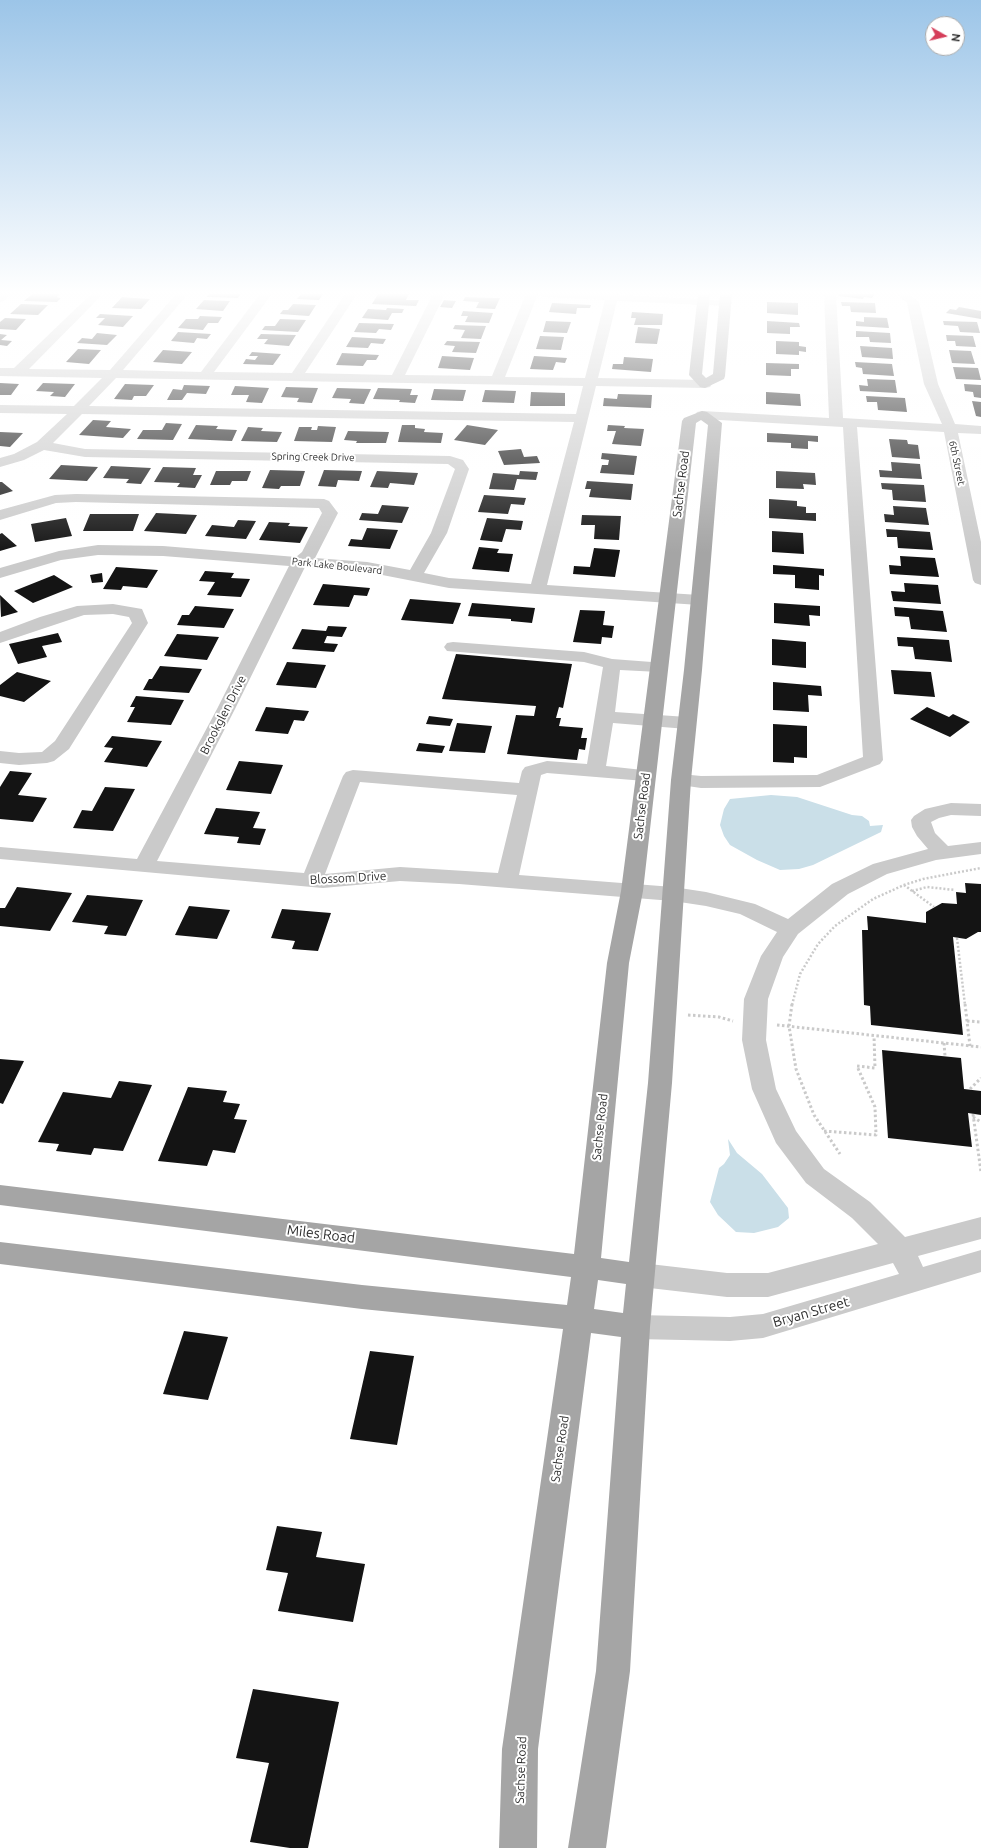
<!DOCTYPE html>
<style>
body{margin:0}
#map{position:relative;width:981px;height:1848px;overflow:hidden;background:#fff;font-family:Ubuntu,sans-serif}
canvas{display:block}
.north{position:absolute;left:925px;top:16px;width:40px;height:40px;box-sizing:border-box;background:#fff;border:1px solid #ababab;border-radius:50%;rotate:98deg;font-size:11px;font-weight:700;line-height:16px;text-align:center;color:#2d2d2d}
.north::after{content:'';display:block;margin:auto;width:14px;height:18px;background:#d53e5a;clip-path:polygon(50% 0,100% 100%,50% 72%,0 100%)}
</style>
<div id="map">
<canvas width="981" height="1848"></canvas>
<div class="north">N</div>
</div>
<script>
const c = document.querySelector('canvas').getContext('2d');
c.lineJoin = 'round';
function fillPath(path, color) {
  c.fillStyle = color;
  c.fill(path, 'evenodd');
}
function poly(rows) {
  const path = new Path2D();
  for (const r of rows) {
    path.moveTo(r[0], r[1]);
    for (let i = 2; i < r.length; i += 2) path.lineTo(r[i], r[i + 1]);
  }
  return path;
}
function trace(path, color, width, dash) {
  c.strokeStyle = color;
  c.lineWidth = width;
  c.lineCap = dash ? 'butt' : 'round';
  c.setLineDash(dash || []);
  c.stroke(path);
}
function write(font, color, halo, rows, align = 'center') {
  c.font = font + ' Ubuntu,sans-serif';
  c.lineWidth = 4;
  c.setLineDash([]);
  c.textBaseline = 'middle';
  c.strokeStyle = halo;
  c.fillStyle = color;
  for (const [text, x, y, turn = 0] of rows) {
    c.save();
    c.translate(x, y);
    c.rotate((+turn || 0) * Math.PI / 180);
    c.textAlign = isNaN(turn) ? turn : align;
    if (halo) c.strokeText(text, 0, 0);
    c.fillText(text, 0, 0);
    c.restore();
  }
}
const water = poly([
 [771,795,797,797,852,815,862,816,869,821,870,826,883,825,881,832,813,865,799,869,780,870,757,860,730,845,724,836,720,825,724,809,730,799],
 [728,1139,737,1153,762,1174,788,1208,789,1218,778,1227,754,1233,736,1232,718,1215,710,1202,719,1168,724,1164,730,1155]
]);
const building = poly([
 [32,294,60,294,57,297,61,298,57,302,24,301],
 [209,294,241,294,238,298,206,297],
 [301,294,323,294,319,300,297,299],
 [378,294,409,294,406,300,419,300,416,306,372,304],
 [839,294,875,294,872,298,864,297,863,299,838,296],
 [122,297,150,299,141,309,112,308],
 [465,297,500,298,495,309,476,308,479,302,463,301],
 [204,300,230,301,223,311,196,309],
 [444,300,456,301,452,308,440,307],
 [767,302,798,303,798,315,767,313],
 [841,302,875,303,876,313,851,312,850,306,842,306],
 [552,303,591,305,590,308,577,308,576,314,549,312],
 [21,304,48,305,38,315,10,314],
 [293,304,316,305,309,316,280,314,283,310,288,310],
 [959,307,981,311,981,319,946,313,950,309,956,310],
 [387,308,404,309,402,313,392,313,388,320,362,318,368,309,386,310],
 [463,311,493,313,489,323,465,322,468,316,461,316],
 [632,312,663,314,662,325,634,325,636,318,631,318],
 [100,314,133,316,123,327,98,325,105,318,96,318],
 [200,316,222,317,218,323,208,323,203,330,178,328,186,319,198,319],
 [864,317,887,318,889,328,856,326,856,321,864,322],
 [5,318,26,319,16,330,0,329,0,322],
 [280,319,306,320,298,332,262,330,265,326,275,326],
 [546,321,571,322,567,333,543,332],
 [767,321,799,323,800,327,790,327,790,334,767,333],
 [943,321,977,322,980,333,960,332,958,326,944,325],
 [359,323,394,324,391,330,379,329,376,333,354,332],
 [455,325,486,326,481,339,461,338,465,330,453,329],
 [638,327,660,329,657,344,635,343],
 [856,331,890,333,891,343,870,342,869,337,856,337],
 [178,332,211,334,207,339,197,338,194,343,171,341],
 [97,333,117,335,107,345,77,343,82,338,92,339],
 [0,334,7,335,1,340,12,341,7,346,0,345],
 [261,334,296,335,289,346,264,344,268,339,257,339],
 [946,335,973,336,976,347,956,346,955,341,947,341],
 [540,336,564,337,561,350,536,349],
 [352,337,386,339,383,344,371,343,368,348,346,347],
 [447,341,480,342,476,353,452,352,455,346,444,345],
 [776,341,799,342,799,346,806,347,806,352,799,351,799,355,776,354],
 [860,346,892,348,893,359,862,357],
 [78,349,101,350,89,364,66,362],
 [163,350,192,352,182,364,153,362],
 [949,350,971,351,975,364,952,363],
 [252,352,281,354,273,365,243,364,246,359,255,360,258,356,249,356],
 [342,353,379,355,376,360,367,360,363,366,336,365],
 [442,356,474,358,470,370,438,368],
 [534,356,567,358,565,363,556,362,553,370,530,369],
 [624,357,653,359,651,372,612,369,613,364,623,364],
 [855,362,892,364,894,376,863,374,862,368,856,367],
 [766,363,799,364,799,369,791,369,791,376,766,375],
 [953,367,978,368,981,380,956,379],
 [867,379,895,380,897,393,860,391,859,385,868,386],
 [0,383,19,384,11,395,0,395],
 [43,383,75,384,65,397,50,396,54,392,36,391],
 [125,384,154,385,146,396,134,396,132,400,114,399],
 [964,384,981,385,981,398,974,397,973,392,965,391],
 [184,385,210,386,206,394,187,393,182,400,167,400,173,389,182,390],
 [235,386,269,388,262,403,246,402,249,395,231,395],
 [286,387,318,388,312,403,297,402,299,398,281,397],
 [337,388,371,389,364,404,349,403,351,399,332,398],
 [378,388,412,389,410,395,418,395,415,403,399,402,400,400,373,399],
 [434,389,466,390,463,401,431,400],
 [485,390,516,391,514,403,482,402],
 [531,392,565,393,565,406,530,406],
 [766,392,800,394,801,406,766,404],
 [618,394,652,395,651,408,603,406,604,398,617,399],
 [866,396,905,398,907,412,878,410,877,402,867,402],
 [972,401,981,402,981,417,976,416],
 [93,420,111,421,106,427,131,429,123,438,79,435],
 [166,423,182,424,173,440,137,439,143,430,162,430],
 [196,425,218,426,216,429,237,430,232,441,188,439],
 [402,425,415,425,415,428,425,429,424,432,443,433,441,443,398,442],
 [467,425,498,430,485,445,454,440],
 [608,425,625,426,624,428,644,429,641,446,612,444,616,431,607,431],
 [318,426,336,427,332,442,294,441,299,427,312,427,311,430,317,430],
 [248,427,263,428,261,431,282,432,277,442,241,441],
 [348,431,389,432,386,443,356,443,357,441,344,440],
 [0,432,23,433,10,447,0,446],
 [767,433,818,436,818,442,808,441,808,449,791,448,791,443,767,442],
 [889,439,907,440,908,444,918,445,920,459,892,457],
 [521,449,524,457,537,456,540,463,504,465,498,451],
 [602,453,637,456,634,475,600,473,602,465,608,465,609,460,601,459],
 [891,462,920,464,922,479,880,477,879,470,892,471],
 [61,465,98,467,87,481,49,479],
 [111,466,151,468,141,484,126,483,129,479,103,478],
 [163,467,196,468,193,475,202,475,195,488,177,487,180,483,154,482],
 [270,470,305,471,300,486,281,486,279,489,262,488],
 [324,470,362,471,359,481,338,480,336,487,318,486],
 [216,471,251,471,247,481,232,481,230,485,210,485],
 [377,471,418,473,414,485,390,483,388,488,370,487],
 [520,471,538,472,536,480,517,479,514,490,489,489,493,473,519,475],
 [776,471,815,473,816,485,803,484,804,489,776,488],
 [587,481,633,484,631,500,589,497,591,489,585,489],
 [0,482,2,482,13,491,0,495],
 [881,483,924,485,926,502,893,500,892,490,882,489],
 [484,495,526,498,524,505,511,504,508,514,478,512],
 [769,499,797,501,797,506,806,507,806,513,816,513,816,521,769,518],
 [382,505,409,507,402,523,359,520,362,513,378,514],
 [893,506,926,508,929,525,885,522,884,514,894,515],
 [156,513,197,515,186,534,144,531],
 [90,514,139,514,133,531,83,531],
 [582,515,621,516,619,540,594,539,595,525,581,525],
 [66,518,72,536,35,542,31,524],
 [487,518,523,521,521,530,506,529,502,542,480,540],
 [238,520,256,521,246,539,205,536,212,525,234,527],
 [269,522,290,523,288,526,308,527,300,543,259,540],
 [367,528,398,530,390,549,348,546,351,539,362,540],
 [886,529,930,532,933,550,898,548,897,537,887,537],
 [772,531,803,533,804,554,772,552],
 [2,533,17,546,0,551,0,534],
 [479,547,499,549,497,553,513,554,509,572,472,569],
 [594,548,620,550,615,577,573,574,574,566,590,567],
 [900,556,935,558,939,577,890,574,889,565,901,566],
 [773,565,824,569,824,576,819,575,819,590,795,588,795,575,773,574],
 [116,567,158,570,147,588,123,586,121,590,103,589],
 [205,571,234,573,231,578,250,579,241,597,207,595,215,582,199,581],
 [102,573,103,582,92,583,90,575],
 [54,575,73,587,33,603,14,591],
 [904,583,938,585,941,604,893,601,891,591,905,592],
 [323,584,370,588,367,596,354,595,349,607,313,605],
 [0,595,18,612,1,617],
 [410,599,461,603,453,624,401,620],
 [472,603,535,608,532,623,511,621,511,619,468,616],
 [774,603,820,606,820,616,809,615,810,626,774,623],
 [195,606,234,609,224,628,177,625,182,615,189,615],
 [894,607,943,611,947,632,911,629,909,617,895,616],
 [580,610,605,611,603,625,614,626,612,638,602,637,601,644,573,642],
 [328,626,347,627,342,637,327,636,324,643,338,644,334,652,292,649,302,629,326,631],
 [58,633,62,642,42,646,47,657,18,664,9,644],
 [177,634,219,637,207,660,164,656],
 [897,637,949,640,952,662,915,659,913,647,898,646],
 [772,639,806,642,806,668,772,665],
 [456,654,572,664,563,708,559,707,556,718,561,718,559,726,583,728,581,738,587,738,585,750,579,749,577,760,507,754,516,715,534,716,536,706,442,699],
 [287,662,326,665,316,688,276,685],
 [160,666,202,669,189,693,143,690,149,679,152,679],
 [891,670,931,672,935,697,894,694],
 [17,672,51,681,24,702,0,696,0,685],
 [773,682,821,686,822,696,808,695,809,712,773,710],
 [136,696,184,700,171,725,127,722,135,707,130,707],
 [266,707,309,711,304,721,294,720,288,734,255,731],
 [927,707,949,717,953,714,970,722,950,737,910,719],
 [429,716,453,719,450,726,426,724],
 [457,723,492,726,485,753,449,751],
 [773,724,807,726,807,758,794,757,794,763,773,762],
 [112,736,162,741,147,767,104,762,113,748,104,747],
 [419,743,445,746,442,753,416,751],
 [239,761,283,765,271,794,226,790],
 [10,771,32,773,18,795,47,798,33,822,0,819,0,787],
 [105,787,135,789,113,831,73,828,82,810,92,811],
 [216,808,260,812,253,828,266,829,260,845,237,843,239,837,204,834],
 [965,883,981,884,981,932,978,932,966,939,953,937,963,1035,871,1025,870,1006,864,1005,862,930,868,930,867,916,926,923,926,912,942,903,957,904,956,892,966,893],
 [17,887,72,893,50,931,0,926,0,908,5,908],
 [87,895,143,900,126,936,104,934,108,926,72,922],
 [189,906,230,910,217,939,175,935],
 [282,909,331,913,318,951,292,949,295,941,271,938],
 [882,1050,961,1058,964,1089,981,1091,981,1115,968,1113,972,1147,888,1138],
 [0,1059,24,1061,3,1104,0,1103],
 [119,1081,152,1085,123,1151,94,1148,91,1155,56,1151,59,1144,38,1142,63,1092,111,1098],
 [188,1087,227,1091,223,1102,240,1104,234,1119,247,1120,235,1153,213,1150,207,1166,158,1161],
 [184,1331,228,1337,208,1400,163,1394],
 [370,1351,414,1356,397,1445,350,1439],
 [277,1526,322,1532,316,1557,365,1564,353,1622,278,1611,288,1573,266,1570],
 [253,1689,339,1702,308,1848,290,1848,250,1842,269,1763,236,1758]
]);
const pathFar1 = poly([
 [904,885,934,907],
 [912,891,927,887,955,890],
 [957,938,965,1005],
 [792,1005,800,974,818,944,835,926,873,899,904,885,923,879,981,868]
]);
const path = poly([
 [792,1004,789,1026,796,1069,814,1115,840,1154],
 [965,1004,970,1046],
 [688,1015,719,1017,733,1021],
 [967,1021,981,1022],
 [777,1025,981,1047],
 [944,1043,945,1056],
 [970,1089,981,1078],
 [973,1114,981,1172],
 [973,1117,981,1122],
 [824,1131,876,1135,875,1107,857,1066,875,1068,874,1036]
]);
const minor = poly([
 [0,294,12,294,4,301,0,302,0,294],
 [91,294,103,294,29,369,110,370,176,294,188,294,123,370,201,372,260,294,272,294,214,372,292,373,345,294,357,294,305,373,392,375,433,294,445,294,405,375,492,376,526,294,538,294,505,377,585,378,605,300,544,297,540,296,538,294,613,294,730,301,732,303,730,305,726,306,617,301,598,378,705,380,710,381,712,384,710,387,705,388,596,386,547,585,699,595,705,596,707,600,705,604,699,605,449,588,367,572,305,567,235,709,157,861,304,873,343,776,346,772,353,770,519,783,522,771,525,767,547,761,587,764,603,667,584,662,447,651,444,647,447,643,453,642,584,652,612,659,665,663,668,667,665,671,659,672,620,670,615,712,687,717,694,719,696,723,694,727,687,729,613,723,606,766,652,771,655,775,652,779,645,781,547,773,541,775,519,875,673,887,706,892,755,904,788,919,832,884,873,864,928,849,917,836,912,827,911,820,914,816,925,809,951,803,981,804,981,816,951,815,939,818,931,822,935,833,948,846,981,842,981,854,936,860,887,874,848,894,798,934,783,957,768,999,766,1040,776,1089,796,1131,824,1169,870,1202,905,1237,981,1217,981,1239,918,1256,923,1267,981,1250,981,1272,763,1338,730,1341,636,1339,626,1336,622,1327,626,1318,636,1315,730,1317,763,1314,899,1274,893,1263,768,1297,727,1297,641,1287,631,1283,627,1275,631,1267,641,1263,727,1273,768,1273,878,1244,852,1218,806,1183,776,1143,752,1089,742,1040,744,999,761,956,777,932,740,914,706,906,673,901,459,884,400,881,323,888,0,859,0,847,137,859,217,709,289,566,163,556,98,555,61,560,0,578,0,568,59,551,98,545,163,546,296,557,302,552,322,513,319,508,76,502,56,503,0,520,0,510,55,495,76,494,324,499,329,501,338,513,315,558,367,562,410,570,431,533,455,469,448,464,85,457,44,450,24,460,0,467,0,458,14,454,37,442,67,414,0,413,0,405,74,406,102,378,0,376,0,368,14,368,91,294],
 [116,378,583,386,576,414,89,406,116,378],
 [82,414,574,422,531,584,449,578,424,573,447,533,469,469,463,460,450,456,85,449,53,443,82,414],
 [360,782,517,795,498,873,400,867,325,874,360,782],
 [824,294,836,294,843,418,942,424,924,384,907,303,896,294,909,294,919,302,938,384,955,424,981,426,981,434,958,433,981,542,981,585,975,583,973,580,944,432,857,427,883,760,880,764,820,787,701,788,674,784,671,780,674,776,681,774,701,776,817,775,863,757,843,427,702,419,697,418,695,415,697,412,702,411,829,418,824,294],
 [113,604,142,609,148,623,69,749,54,761,47,763,19,765,0,763,0,751,19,753,42,752,55,741,132,623,129,617,113,614,84,615,0,643,0,632,40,617,77,606,113,604]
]);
const major = poly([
 [698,294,710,294,702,374,706,378,713,374,720,294,732,294,725,376,724,379,705,388,700,387,689,375,698,294],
 [702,411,707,412,722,423,702,670,691,780,672,1083,650,1327,630,1671,606,1848,568,1848,596,1671,621,1337,591,1333,538,1749,537,1848,499,1848,502,1749,563,1329,362,1309,0,1264,0,1242,362,1285,567,1305,571,1277,0,1205,0,1185,574,1254,607,963,621,891,682,421,684,418,702,411],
 [701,420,708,425,684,670,671,780,648,1083,629,1262,601,1258,629,963,643,891,696,423,701,420],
 [598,1280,626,1284,623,1313,594,1309,598,1280]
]);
const farStreetnames = [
 ["Spring Creek Drive",313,457,1],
 ["6th Street",957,463,78],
 ["Park Lake Boulevard",337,566,6]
];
const streetNames = [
 ["Sachse Road",681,484,-83],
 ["Brookglen Drive",223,715,-63],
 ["Sachse Road",642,806,-83],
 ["Blossom Drive",348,878,-3],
 ["Sachse Road",600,1127,-84],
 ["Sachse Road",560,1449,-82],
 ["Sachse Road",521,1770,-88]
];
const nearStreetnames = [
 ["Miles Road",321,1234,7],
 ["Bryan Street",811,1312,-16]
];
fillPath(water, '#cadfe8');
fillPath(building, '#141414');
trace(pathFar1, '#cacaca', 2.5, [2, 2]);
trace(path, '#cacaca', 3, [2.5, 2.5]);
fillPath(minor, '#cacaca');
fillPath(major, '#a5a5a5');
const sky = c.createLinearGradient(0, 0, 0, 553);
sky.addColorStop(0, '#9cc5e8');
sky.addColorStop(0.53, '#fff');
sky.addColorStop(1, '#ffffff00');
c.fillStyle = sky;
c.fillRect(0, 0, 981, 553);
write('10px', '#2d2d2d', '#fff', farStreetnames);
write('12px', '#2d2d2d', '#fff', streetNames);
write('14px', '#2d2d2d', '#fff', nearStreetnames);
</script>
